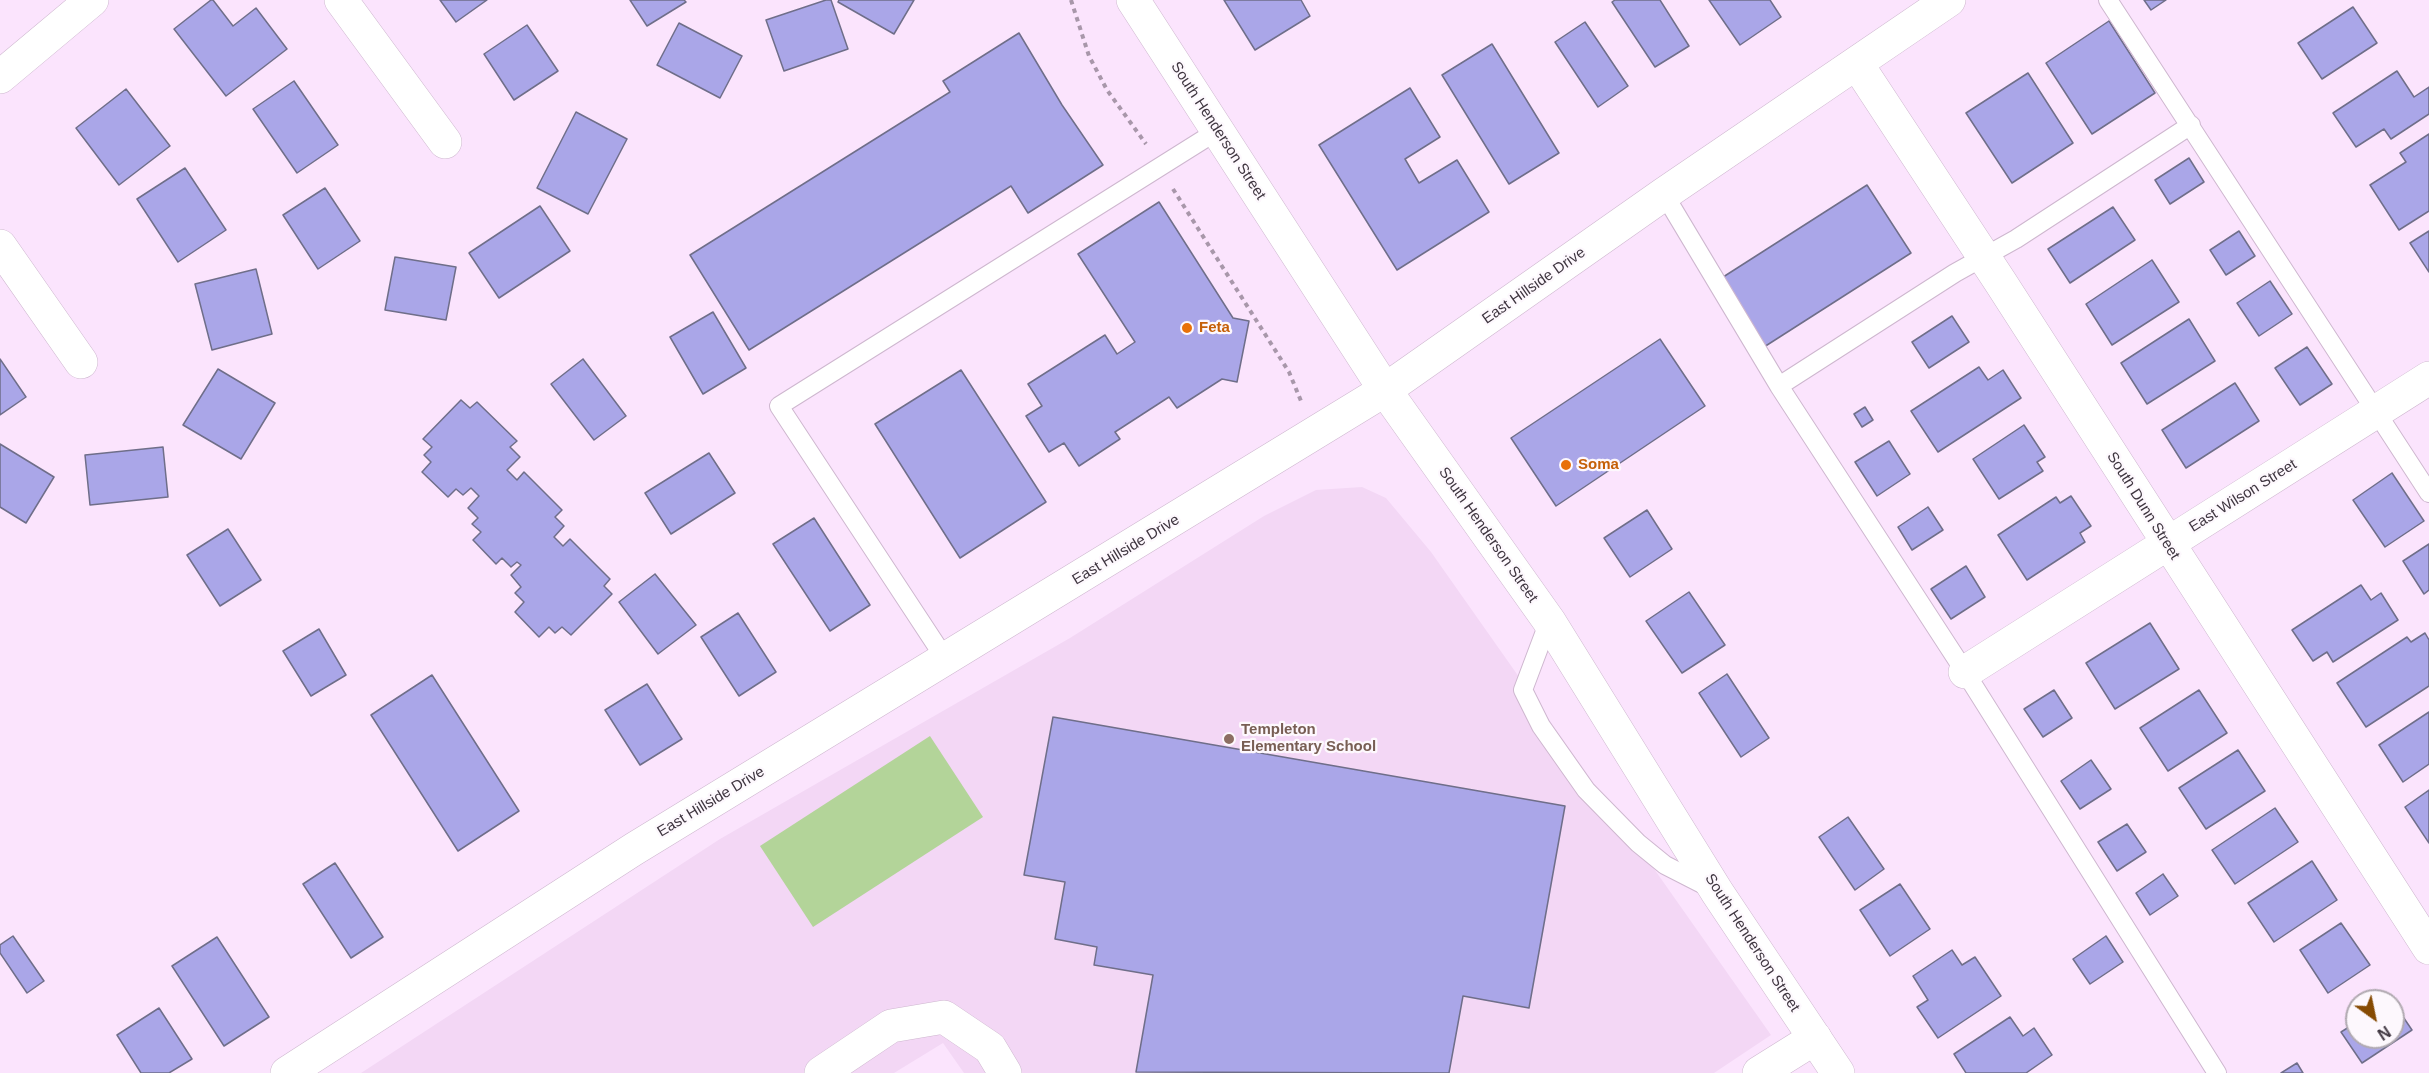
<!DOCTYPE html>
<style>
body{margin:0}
#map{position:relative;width:2429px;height:1073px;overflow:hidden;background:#fbe4fd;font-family:Helvetica,sans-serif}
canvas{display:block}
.north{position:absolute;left:2345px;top:989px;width:60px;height:60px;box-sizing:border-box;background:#fdf8fd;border:2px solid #b1aab1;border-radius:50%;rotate:147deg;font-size:16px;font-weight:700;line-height:24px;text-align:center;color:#3f3640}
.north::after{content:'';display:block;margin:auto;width:21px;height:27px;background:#864b03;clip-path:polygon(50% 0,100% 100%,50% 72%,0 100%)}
</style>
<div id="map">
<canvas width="2429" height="1073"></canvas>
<div class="north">N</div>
</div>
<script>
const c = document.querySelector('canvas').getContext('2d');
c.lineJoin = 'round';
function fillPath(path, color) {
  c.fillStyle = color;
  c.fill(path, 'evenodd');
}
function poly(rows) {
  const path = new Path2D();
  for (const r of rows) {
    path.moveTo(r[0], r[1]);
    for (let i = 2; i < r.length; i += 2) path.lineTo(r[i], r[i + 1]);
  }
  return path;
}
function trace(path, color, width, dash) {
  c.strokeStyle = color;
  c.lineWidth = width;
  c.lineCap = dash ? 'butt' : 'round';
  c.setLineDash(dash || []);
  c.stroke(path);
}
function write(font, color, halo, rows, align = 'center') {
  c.font = font + ' Helvetica,sans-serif';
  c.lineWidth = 4.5;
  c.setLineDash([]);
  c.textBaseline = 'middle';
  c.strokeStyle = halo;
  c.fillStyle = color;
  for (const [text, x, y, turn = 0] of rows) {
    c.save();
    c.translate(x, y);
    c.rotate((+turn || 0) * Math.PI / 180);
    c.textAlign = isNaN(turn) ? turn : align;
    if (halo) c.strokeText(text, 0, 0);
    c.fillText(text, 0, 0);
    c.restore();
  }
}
const built = poly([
 [1362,487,1386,498,1431,552,1771,1035,1714,1073,964,1073,943,1043,894,1073,361,1073,720,839,1070,638,1264,516,1316,490]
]);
const green = poly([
 [930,736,983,817,813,927,760,846]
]);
const building = poly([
 [211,0,213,0,233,26,256,8,287,49,226,96,174,29,211,0],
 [440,0,487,0,456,22,440,0],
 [630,0,684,0,686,2,647,26,630,0],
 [826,0,831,0,848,49,784,71,766,20,826,0],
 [839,0,914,0,894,34,838,2,839,0],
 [1224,0,1301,0,1310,16,1255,50,1224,0],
 [1615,0,1660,0,1689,46,1655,67,1612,2,1615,0],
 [1709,0,1770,0,1781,17,1740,45,1709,0],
 [2144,0,2166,0,2151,10,2144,0],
 [2353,7,2377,43,2322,79,2298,43,2353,7],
 [2109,21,2155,93,2092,134,2046,63,2109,21],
 [1585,22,1628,86,1598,107,1555,42,1585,22],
 [679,23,742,56,720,98,657,65,679,23],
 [527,25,558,71,514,100,484,54,527,25],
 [1019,33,1062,105,1103,165,1028,213,1011,186,749,350,690,255,950,92,943,81,1019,33],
 [1492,44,1559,153,1509,184,1442,75,1492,44],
 [2397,71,2414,97,2429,87,2429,114,2391,139,2384,129,2356,147,2333,113,2397,71],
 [2028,73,2073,143,2012,183,1966,113,2028,73],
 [294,81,338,145,297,173,253,109,294,81],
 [1410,88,1440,137,1405,159,1419,183,1457,160,1489,212,1397,270,1319,145,1410,88],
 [126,89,170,146,119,185,76,128,126,89],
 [576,112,627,139,588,214,537,188,576,112],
 [2429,134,2429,211,2399,230,2370,185,2406,162,2400,153,2429,134],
 [2189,158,2204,182,2170,204,2155,180,2189,158],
 [185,168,226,230,178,262,137,199,185,168],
 [1867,185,1911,253,1764,347,1720,279,1867,185],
 [325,188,360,241,318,269,283,215,325,188],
 [1159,202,1233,318,1249,321,1237,382,1222,379,1177,408,1169,397,1115,432,1120,439,1079,466,1064,443,1049,452,1026,416,1042,406,1028,384,1105,335,1117,354,1135,342,1078,254,1159,202],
 [540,206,570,251,499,298,469,253,540,206],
 [2113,207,2135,240,2070,283,2048,249,2113,207],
 [2239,231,2255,256,2226,275,2210,250,2239,231],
 [2429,231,2429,272,2410,243,2429,231],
 [395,257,456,267,446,320,385,310,395,257],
 [2152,260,2179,302,2112,345,2086,304,2152,260],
 [256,269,272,334,212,350,195,284,256,269],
 [2270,281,2292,314,2259,336,2237,303,2270,281],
 [713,312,746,368,703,394,670,337,713,312],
 [1952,316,1969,342,1929,368,1912,342,1952,316],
 [2189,319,2215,361,2147,404,2121,363,2189,319],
 [1660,339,1705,406,1556,506,1511,438,1660,339],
 [2307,347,2332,384,2300,405,2275,368,2307,347],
 [0,359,26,397,0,415,0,359],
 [583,359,626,416,594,440,551,384,583,359],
 [1979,367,1988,380,2003,370,2021,398,1938,452,1911,411,1979,367],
 [218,369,275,403,241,459,183,425,218,369],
 [961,370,1046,502,960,558,875,424,961,370],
 [2235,383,2259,421,2186,468,2162,430,2235,383],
 [461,400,470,408,477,402,517,441,510,447,520,457,507,470,517,480,524,472,562,510,555,517,564,526,554,537,563,546,570,539,610,579,604,586,612,594,571,635,562,627,555,633,549,627,539,637,515,612,524,602,515,593,521,587,511,575,521,565,517,562,511,567,502,558,496,564,473,540,481,532,472,524,478,518,468,508,479,496,471,488,463,495,456,489,448,497,422,472,431,462,424,455,432,447,423,439,461,400],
 [1865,407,1873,420,1862,427,1854,414,1865,407],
 [2024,425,2045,457,2037,462,2043,471,1999,499,1973,459,2024,425],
 [1889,441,1910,474,1877,496,1855,462,1889,441],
 [0,444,54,477,26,523,0,507,0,444],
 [163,447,168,497,90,505,85,455,163,447],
 [709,453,735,493,671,534,645,493,709,453],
 [2392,473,2424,521,2385,547,2353,500,2392,473],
 [2071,496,2091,526,2080,533,2085,542,2027,580,1998,535,2056,497,2060,503,2071,496],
 [1928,507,1943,530,1912,550,1898,527,1928,507],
 [1647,510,1672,549,1630,577,1604,538,1647,510],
 [814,518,870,605,830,631,773,544,814,518],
 [228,529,261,580,220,606,187,555,228,529],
 [2429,544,2429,590,2424,594,2403,561,2429,544],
 [1966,566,1985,597,1951,619,1931,589,1966,566],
 [655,574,696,625,658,654,619,602,655,574],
 [2361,585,2371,600,2381,593,2398,620,2333,662,2327,652,2313,661,2292,630,2361,585],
 [1689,592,1725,645,1682,673,1646,621,1689,592],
 [738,613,776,672,739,696,701,637,738,613],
 [2150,623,2179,669,2115,709,2086,663,2150,623],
 [319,629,346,675,311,696,283,651,319,629],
 [2425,633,2429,640,2429,686,2366,727,2337,683,2407,637,2411,642,2425,633],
 [1727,674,1769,738,1741,757,1699,693,1727,674],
 [432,675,519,811,458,851,371,715,432,675],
 [647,684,682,739,640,765,605,710,647,684],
 [2054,690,2072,718,2043,737,2024,709,2054,690],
 [2199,690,2227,733,2168,771,2140,728,2199,690],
 [2429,712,2429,764,2403,782,2379,745,2429,712],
 [1053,717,1565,806,1529,1008,1463,996,1449,1073,1136,1072,1153,975,1094,965,1097,947,1055,939,1065,882,1024,875,1053,717],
 [2238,750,2265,791,2206,829,2179,788,2238,750],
 [2091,760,2111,789,2080,809,2061,781,2091,760],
 [2429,790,2429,843,2405,807,2429,790],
 [2275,808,2298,842,2235,884,2212,850,2275,808],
 [1848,817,1884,869,1855,890,1819,837,1848,817],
 [2127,824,2146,852,2117,871,2098,842,2127,824],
 [2312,861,2337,900,2274,942,2248,903,2312,861],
 [335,863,383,937,351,958,303,884,335,863],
 [2163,874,2178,896,2150,915,2136,893,2163,874],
 [1900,884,1930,929,1890,956,1860,910,1900,884],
 [2341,923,2370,965,2328,993,2300,950,2341,923],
 [13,936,44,981,27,993,0,953,0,945,13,936],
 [2106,936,2123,962,2090,984,2073,959,2106,936],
 [217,937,269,1017,224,1046,172,966,217,937],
 [1952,950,1962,965,1975,957,2001,996,1938,1038,1917,1007,1928,1000,1913,976,1952,950],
 [2393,1002,2412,1030,2362,1063,2341,1032,2357,1022,2357,1037,2393,1037,2393,1002],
 [159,1008,192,1059,169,1073,141,1073,117,1035,159,1008],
 [2010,1017,2023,1036,2034,1028,2052,1055,2026,1073,1966,1073,1954,1054,2010,1017],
 [2297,1063,2303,1073,2281,1073,2297,1063]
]);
const path = poly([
 [1071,0,1089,56,1107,90,1146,144],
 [1173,189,1289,372,1301,401]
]);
const service = poly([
 [2108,0,2429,493],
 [1664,194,1779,386,1965,672,2217,1073],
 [1779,386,1955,273,2016,239,2191,125],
 [1549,621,1523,690,1541,726,1586,790,1638,843,1665,865,1710,888],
 [946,660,779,406,1217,131]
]);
const minor = poly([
 [341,0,445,142],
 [1857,64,2001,283,2429,948],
 [0,77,92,0],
 [0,246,81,362],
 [1965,672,2429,378],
 [821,1073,891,1026,944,1017,990,1048,1005,1073],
 [1759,1073,1815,1038]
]);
const tertiary = poly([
 [1133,0,1385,390,1549,621,1717,892,1838,1073]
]);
const secondary = poly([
 [287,1073,634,849,1385,390,1664,194,1949,0]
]);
const markers = [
 [1187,328,6,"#e8710a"],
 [1566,465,6,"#e8710a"],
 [1229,739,6,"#8d6e63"]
];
const streetNames = [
 ["South Henderson Street",1218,131,57],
 ["East Hillside Drive",1534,286,-35],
 ["East Wilson Street",2243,496,-32],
 ["South Dunn Street",2143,506,58],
 ["South Henderson Street",1488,535,55],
 ["East Hillside Drive",1126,550,-31],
 ["East Hillside Drive",711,802,-31],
 ["South Henderson Street",1752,943,57]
];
const foodNames = [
 ["Feta",1199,328],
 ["Soma",1578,465]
];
const educationNames = [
 ["Templeton",1241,730],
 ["Elementary School",1241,747]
];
fillPath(built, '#f3d7f5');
fillPath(green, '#b3d499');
fillPath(building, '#aaa6e8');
trace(building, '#6f6e89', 1.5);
trace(service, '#ceb7cf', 20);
trace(minor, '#ceb7cf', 34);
trace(tertiary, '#ceb7cf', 34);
trace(secondary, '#ceb7cf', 34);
trace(path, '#a897aa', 4, [4.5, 4.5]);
trace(service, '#fff', 18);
trace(minor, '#fff', 33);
trace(tertiary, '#fff', 33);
trace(secondary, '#fff', 33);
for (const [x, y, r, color] of markers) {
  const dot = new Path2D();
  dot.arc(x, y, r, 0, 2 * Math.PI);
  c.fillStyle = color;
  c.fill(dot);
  trace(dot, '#fdf8fd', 2);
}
write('15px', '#3f3640', '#fdf8fd', streetNames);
write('bold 15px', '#c56008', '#fdf8fd', foodNames, 'left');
write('bold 15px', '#785e54', '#fdf8fd', educationNames, 'left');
</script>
